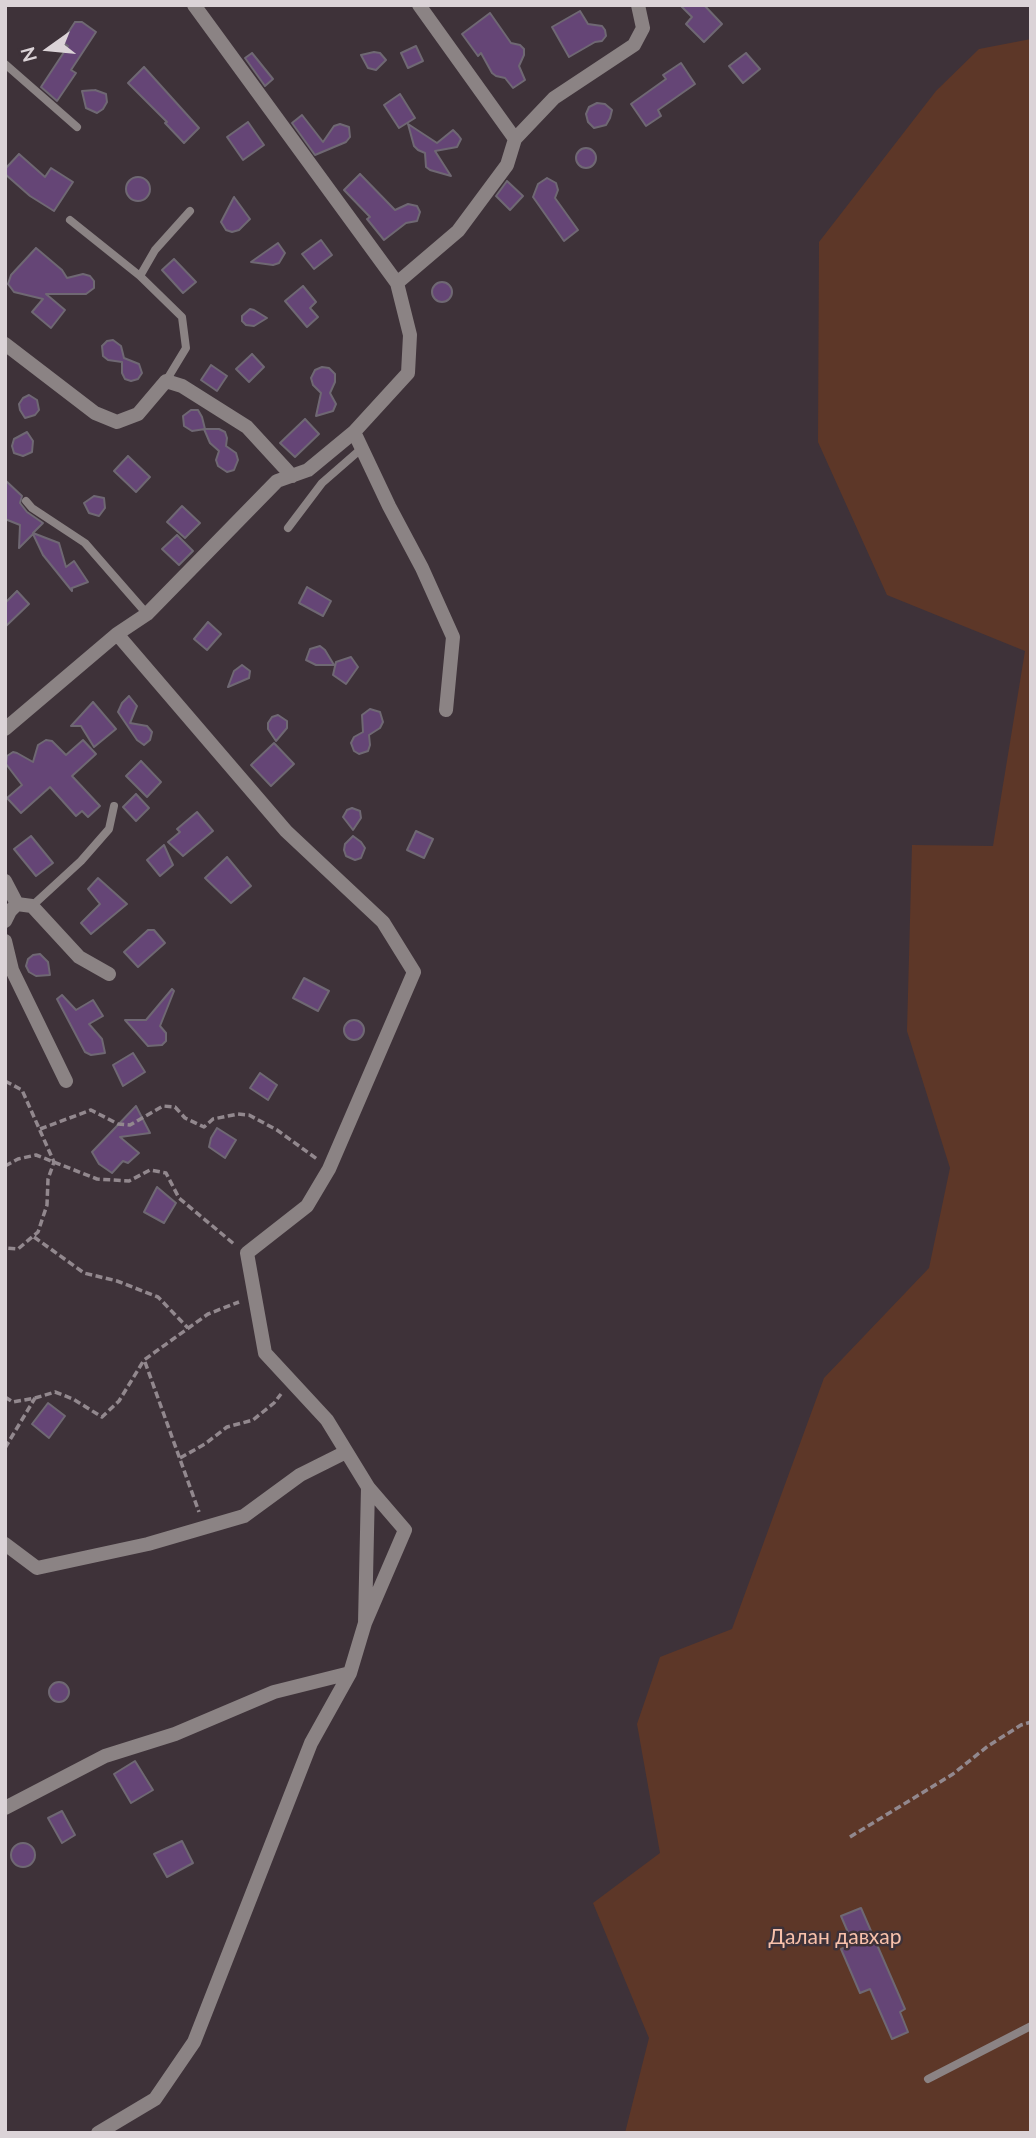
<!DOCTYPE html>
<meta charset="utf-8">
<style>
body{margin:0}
#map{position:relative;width:1036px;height:2138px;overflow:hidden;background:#3e3239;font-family:Lato,sans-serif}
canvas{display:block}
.frame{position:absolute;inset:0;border:7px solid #dbd3d7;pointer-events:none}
.north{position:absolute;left:14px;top:14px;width:70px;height:70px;-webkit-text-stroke:5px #3e3239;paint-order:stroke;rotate:255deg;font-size:19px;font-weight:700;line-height:28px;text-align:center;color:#dbd3d7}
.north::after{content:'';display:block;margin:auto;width:24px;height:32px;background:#dbd3d7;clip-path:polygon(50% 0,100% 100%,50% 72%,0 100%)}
</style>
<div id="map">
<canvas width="1036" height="2138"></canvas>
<div class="frame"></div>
<div class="north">N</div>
</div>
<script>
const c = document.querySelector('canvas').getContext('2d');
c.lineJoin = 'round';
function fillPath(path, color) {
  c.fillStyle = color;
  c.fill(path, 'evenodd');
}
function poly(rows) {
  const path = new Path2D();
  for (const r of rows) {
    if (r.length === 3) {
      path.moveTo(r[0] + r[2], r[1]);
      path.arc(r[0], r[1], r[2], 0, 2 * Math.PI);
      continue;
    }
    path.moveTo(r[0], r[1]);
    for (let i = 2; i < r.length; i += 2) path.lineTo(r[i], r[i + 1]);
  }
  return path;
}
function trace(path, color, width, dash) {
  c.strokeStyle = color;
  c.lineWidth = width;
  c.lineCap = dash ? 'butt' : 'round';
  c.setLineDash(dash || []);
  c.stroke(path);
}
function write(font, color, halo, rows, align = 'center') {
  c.font = font + ' Lato,sans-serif';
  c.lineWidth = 5;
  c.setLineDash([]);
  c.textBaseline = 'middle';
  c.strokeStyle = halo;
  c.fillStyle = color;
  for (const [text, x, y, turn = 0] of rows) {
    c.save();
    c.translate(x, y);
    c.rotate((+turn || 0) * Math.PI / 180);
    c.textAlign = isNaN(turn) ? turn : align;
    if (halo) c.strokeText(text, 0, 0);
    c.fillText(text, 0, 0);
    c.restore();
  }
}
const green = poly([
 [1031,39,1031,2133,625,2133,649,2038,593,1903,660,1853,637,1724,660,1657,732,1629,824,1378,929,1268,950,1168,907,1031,912,845,993,846,1025,651,887,595,818,442,819,242,936,91,979,49]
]);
const building = poly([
 [680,5,704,5,722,24,704,42,686,24,692,17,680,5],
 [580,11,588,24,602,26,605,30,606,36,602,41,595,42,569,57,552,27,580,11],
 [490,13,511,43,520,45,524,49,524,55,519,66,525,80,513,88,505,78,496,76,492,73,481,53,478,56,462,34,490,13],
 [75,22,82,22,96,32,71,70,76,73,57,101,41,87,68,46,62,42,75,22],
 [416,46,423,61,408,68,401,53,416,46],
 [374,52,380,53,386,60,376,70,368,68,361,55,374,52],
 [252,53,273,79,265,86,245,58,252,53],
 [746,53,760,69,743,83,729,66,746,53],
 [681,63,695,84,658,110,661,116,646,126,631,104,666,79,663,75,681,63],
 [144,67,199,128,184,143,165,123,167,122,128,83,144,67],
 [95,90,106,94,107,102,103,109,97,113,86,108,82,91,95,90],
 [400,94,415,118,399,128,384,105,400,94],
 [597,103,605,104,612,110,610,118,606,125,594,128,588,122,586,114,589,107,597,103],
 [302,115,323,142,334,126,340,124,349,127,350,137,346,142,315,155,292,123,302,115],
 [248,122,264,145,243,160,227,137,248,122],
 [408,124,437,143,453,130,458,135,461,139,457,147,435,151,451,176,430,170,426,167,425,153,418,150,414,146,408,124],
 [586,158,10],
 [19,154,45,177,51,168,73,182,54,211,30,196,5,174,5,169,19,154],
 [360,174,395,210,408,204,417,206,420,212,417,221,406,223,384,240,367,219,370,217,344,190,360,174],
 [138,189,12],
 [547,178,556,183,558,190,555,198,578,230,564,241,533,197,538,184,547,178],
 [507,181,523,196,510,210,496,196,507,181],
 [234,197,250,219,239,230,232,232,226,230,221,222,234,197],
 [321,240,332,255,314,269,302,254,321,240],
 [278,243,285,253,279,263,273,265,251,262,278,243],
 [36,248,62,270,67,278,83,274,90,276,94,281,94,288,86,294,46,294,65,310,51,328,32,312,43,299,14,292,8,284,11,275,36,248],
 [174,259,196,282,183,293,162,270,174,259],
 [442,292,10],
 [303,286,316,302,310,308,318,317,307,327,285,301,303,286],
 [250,309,254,310,267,318,254,326,246,325,242,321,242,316,250,309],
 [113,340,121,346,124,358,139,364,142,373,138,379,131,381,125,379,122,373,122,362,108,360,103,356,102,346,107,341,113,340],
 [252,354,264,367,249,382,236,369,252,354],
 [211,365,227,376,217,391,201,380,211,365],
 [322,367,329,368,335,374,335,382,330,393,336,404,333,411,316,416,321,393,313,385,311,378,315,370,322,367],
 [29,395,37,400,39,410,35,415,25,418,20,410,19,404,23,398,29,395],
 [191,410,198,410,202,417,205,429,192,431,184,426,183,416,191,410],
 [305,419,319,434,295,457,280,443,305,419],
 [204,429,219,429,225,432,227,438,226,446,236,453,238,460,234,470,227,472,218,466,216,460,219,451,210,443,204,429],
 [27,432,33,441,32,452,23,456,14,453,12,446,14,439,27,432],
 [128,456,150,477,136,492,114,471,128,456],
 [5,480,22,496,20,503,27,512,43,523,33,533,59,543,66,567,74,561,88,582,72,588,72,591,43,555,33,534,19,548,20,525,5,519,5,480],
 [94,496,104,498,105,508,99,516,89,513,84,503,94,496],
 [182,506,200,523,185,538,167,522,182,506],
 [177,535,193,551,179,565,162,549,177,535],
 [307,587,331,601,323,616,299,603,307,587],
 [17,591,29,604,5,627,5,603,17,591],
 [208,622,221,634,207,650,194,639,208,622],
 [320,646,325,650,334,665,316,665,306,660,310,649,320,646],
 [351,657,358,667,346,684,333,675,336,662,351,657],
 [242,665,250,671,249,678,228,687,234,671,242,665],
 [129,696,137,706,130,723,147,726,152,732,150,740,144,745,137,740,118,712,122,703,129,696],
 [93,702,116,729,94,747,81,726,71,726,93,702],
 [370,709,380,712,383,722,380,728,369,735,370,745,368,751,359,754,354,751,351,743,354,737,363,732,362,715,370,709],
 [278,715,287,721,287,728,276,741,268,729,268,723,272,717,278,715],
 [46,740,52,741,66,755,83,740,96,754,72,776,100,806,88,817,82,811,76,816,50,787,21,813,7,798,22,785,6,764,7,756,13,752,17,753,33,762,38,745,46,740],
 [274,743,294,764,271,786,251,765,274,743],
 [141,761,161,782,147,797,126,776,141,761],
 [136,794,149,808,136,821,123,807,136,794],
 [352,808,360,811,361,818,353,830,343,817,347,810,352,808],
 [197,812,213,831,183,856,168,842,180,832,177,829,197,812],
 [416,831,433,839,424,858,407,850,416,831],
 [31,836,53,863,36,876,14,849,31,836],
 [353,836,361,842,365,848,361,858,355,860,346,856,344,850,345,844,353,836],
 [164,845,173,865,160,876,147,860,164,845],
 [227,857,251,886,231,903,205,878,227,857],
 [98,878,127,904,91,934,81,923,100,904,88,889,98,878],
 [148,930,154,930,165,943,138,967,124,952,148,930],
 [40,954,48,962,50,975,36,976,29,972,26,966,28,959,33,955,40,954],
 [304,978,329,991,318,1011,293,998,304,978],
 [172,989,174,991,160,1026,166,1033,166,1041,162,1045,148,1046,125,1020,146,1020,172,989],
 [62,995,76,1010,93,1000,103,1016,89,1024,102,1039,105,1053,91,1055,85,1052,57,999,62,995],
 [354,1030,10],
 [133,1053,145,1072,123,1086,113,1065,133,1053],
 [260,1073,277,1085,268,1100,250,1088,260,1073],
 [136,1106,150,1133,120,1137,139,1153,128,1163,123,1161,112,1173,99,1164,92,1152,136,1106],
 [217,1128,236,1140,225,1158,209,1147,211,1138,217,1128],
 [157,1187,176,1203,164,1223,144,1212,157,1187],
 [48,1403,65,1416,49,1438,32,1424,48,1403],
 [59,1692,10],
 [135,1761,153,1790,131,1803,114,1774,135,1761],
 [62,1811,75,1835,62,1843,48,1818,62,1811],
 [182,1841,193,1863,167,1877,154,1854,182,1841],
 [23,1855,12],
 [861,1908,905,2009,900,2012,908,2032,892,2039,870,1989,860,1993,841,1949,853,1944,841,1916,861,1908]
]);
const path = poly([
 [5,1081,22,1090,54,1162,48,1179,47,1205,38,1232,18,1249,5,1248],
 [40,1129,91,1110,118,1124,130,1125,163,1106,175,1107,185,1118,204,1127,213,1119,238,1114,249,1115,277,1130,317,1159],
 [5,1166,18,1159,36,1155,97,1179,129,1181,150,1170,166,1173,179,1198,234,1244],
 [34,1237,84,1273,117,1281,158,1297,188,1328],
 [145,1362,199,1512],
 [5,1397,13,1402,35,1398,55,1392,73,1399,102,1417,119,1401,144,1360,208,1314,239,1302],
 [5,1448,35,1398],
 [180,1458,205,1444,227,1427,253,1420,274,1403,281,1394],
 [850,1837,953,1774,988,1746,1021,1725,1031,1722]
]);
const lane = poly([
 [5,64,77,127],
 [70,220,140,276,182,317,186,348,166,381],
 [140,276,155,250,190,211],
 [26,501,32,508,85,543,147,614],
 [288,528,322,483,361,449],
 [32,906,81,861,109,829,114,806],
 [928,2079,1031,2026]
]);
const street = poly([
 [194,5,397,283],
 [419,5,515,139],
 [5,344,95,413,117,422,138,414,166,381,182,386,247,427,292,476],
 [354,432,389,506,422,568,453,637,446,710],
 [117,634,286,831,383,922,414,972,329,1169,307,1206,247,1253,265,1353,327,1420,368,1487,365,1623,405,1530,368,1487],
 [5,729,117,634,147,614,277,481,308,470,354,432,408,373,410,335,397,283,458,231,507,165,515,139,554,98,634,45,643,28,638,5],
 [5,881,17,904,10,911,5,921],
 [17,904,32,906,79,957,109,974],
 [5,941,12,970,66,1081],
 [5,1544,37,1568,148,1544,244,1516,300,1475,346,1452],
 [5,1808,105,1756,175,1734,274,1692,350,1673],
 [98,2133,155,2099,194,2042,311,1743,350,1673,365,1623]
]);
const parkNames = [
 ["Далан давхар",835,1937]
];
fillPath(green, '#5d3728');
fillPath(building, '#654576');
trace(building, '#6f6873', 2);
trace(path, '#92888e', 3.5, [7, 3.5]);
trace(lane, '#8b8384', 8);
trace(street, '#8b8384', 14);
write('21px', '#f8c1ab', '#3e3239', parkNames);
</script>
